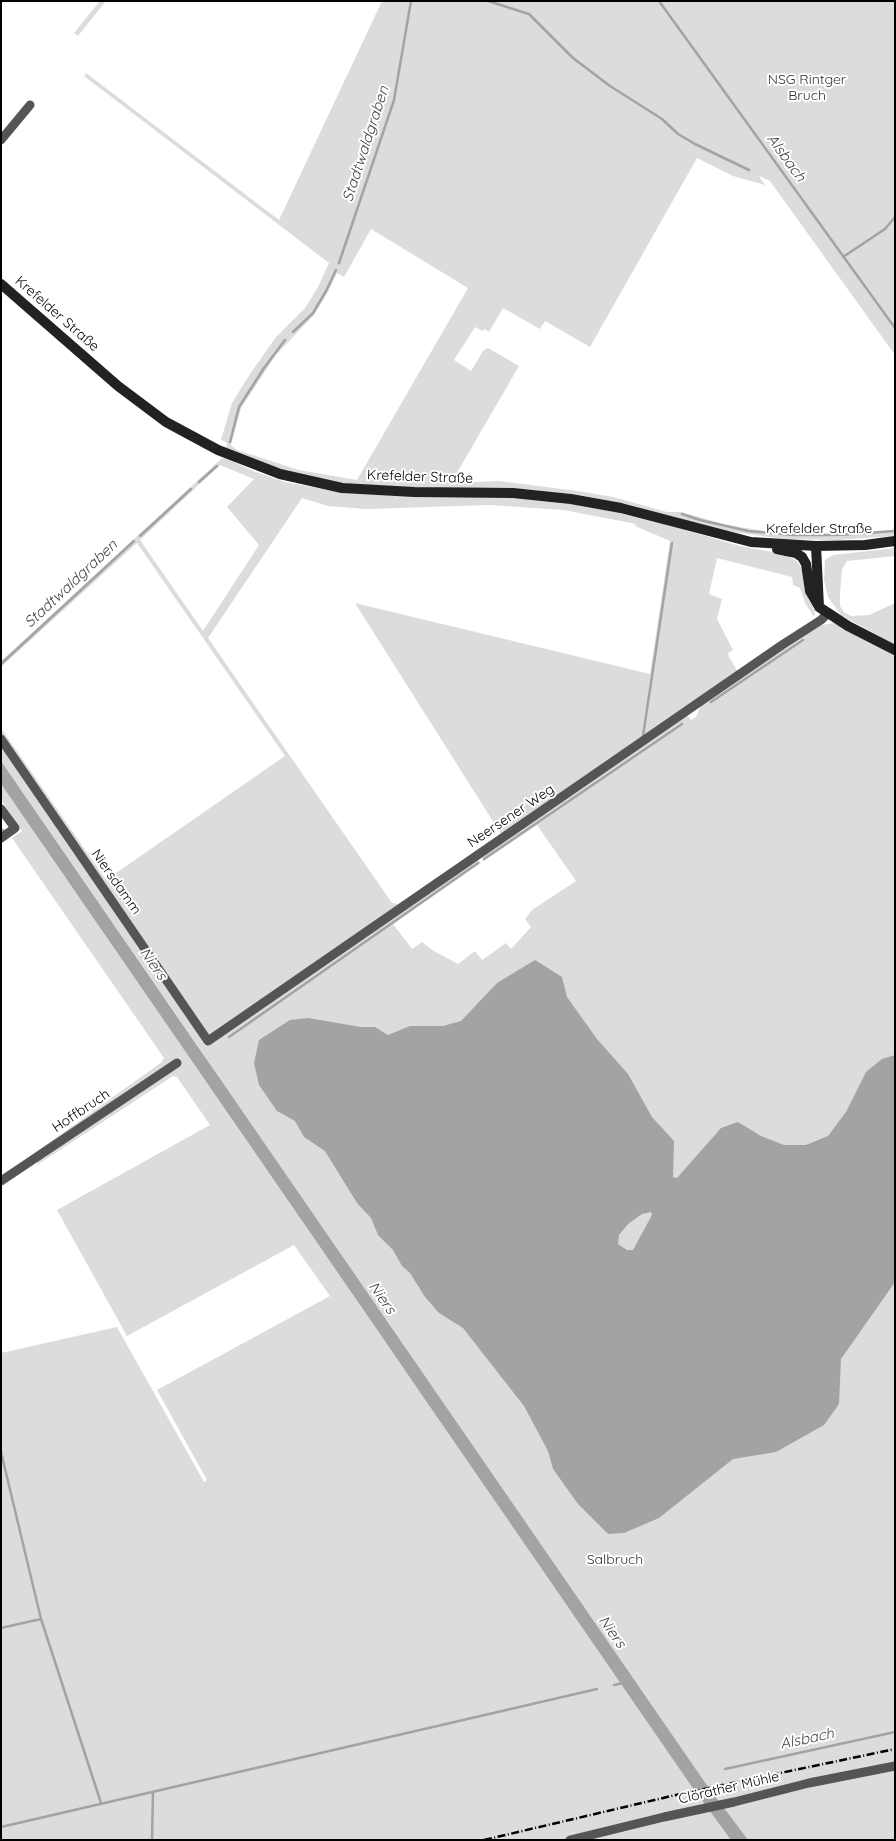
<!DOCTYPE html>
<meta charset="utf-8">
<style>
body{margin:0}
#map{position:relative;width:896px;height:1841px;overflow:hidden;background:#fff;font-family:Quicksand,sans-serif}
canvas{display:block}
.frame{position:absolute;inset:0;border:2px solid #000;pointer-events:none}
</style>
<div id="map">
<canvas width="896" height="1841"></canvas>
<div class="frame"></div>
</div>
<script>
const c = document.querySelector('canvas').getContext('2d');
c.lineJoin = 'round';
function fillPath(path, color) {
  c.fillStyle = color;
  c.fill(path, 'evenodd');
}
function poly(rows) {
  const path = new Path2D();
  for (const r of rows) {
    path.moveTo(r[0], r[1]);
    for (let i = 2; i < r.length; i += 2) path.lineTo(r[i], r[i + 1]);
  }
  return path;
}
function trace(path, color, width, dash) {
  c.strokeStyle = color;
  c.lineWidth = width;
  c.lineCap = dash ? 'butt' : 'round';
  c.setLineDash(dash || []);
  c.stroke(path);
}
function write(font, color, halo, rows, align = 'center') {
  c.font = font + ' Quicksand,sans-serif';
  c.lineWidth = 4;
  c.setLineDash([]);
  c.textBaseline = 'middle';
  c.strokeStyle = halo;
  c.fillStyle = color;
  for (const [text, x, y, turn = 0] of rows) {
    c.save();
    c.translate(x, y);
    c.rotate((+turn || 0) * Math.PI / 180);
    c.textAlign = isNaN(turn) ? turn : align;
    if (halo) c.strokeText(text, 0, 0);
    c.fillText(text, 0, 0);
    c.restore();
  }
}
const green = poly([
 [100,1,106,1,78,36,74,33],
 [382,1,895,1,895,355,770,181,759,176,765,185,733,176,697,158,590,347,545,321,540,329,503,308,489,332,485,329,482,331,475,327,454,360,471,371,483,351,488,348,519,366,451,483,499,481,578,491,613,497,667,512,681,512,727,525,771,532,838,534,893,530,895,520,895,536,837,540,783,539,719,530,630,505,580,495,524,489,406,488,338,483,271,468,225,451,227,443,221,440,232,403,250,374,276,337,305,308,318,287,329,263,84,76,86,73,279,220],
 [371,229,468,288,357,480,299,470,237,450,231,445,241,408,276,355,314,315,328,292,337,273,344,277],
 [226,458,253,471,285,482,345,493,402,496,495,497,563,501,633,515,740,546,783,554,797,561,802,569,808,598,815,612,814,617,805,603,800,588,793,585,792,577,717,558,709,594,722,599,717,619,733,650,728,653,729,657,738,672,474,860,478,860,481,863,393,924,412,949,422,942,432,950,458,964,475,951,482,960,506,943,511,949,531,927,525,919,532,910,576,881,537,825,484,861,482,858,485,853,681,717,688,716,691,720,696,717,701,705,784,647,822,625,834,623,895,654,895,1840,1,1840,1,1353,117,1327,204,1482,207,1480,157,1390,330,1296,294,1245,127,1336,57,1210,210,1125,177,1077,173,1076,37,1165,38,1160,1,1177,162,1062,164,1058,12,838,22,831,1,800,1,784,406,1372,204,1055,1,761,1,728,106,880,285,756,137,543,1,667,1,661,221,459],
 [220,465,254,479,227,507,259,545,203,631,140,540],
 [302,498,328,506,366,509,490,505,564,510,636,524,635,526,670,541,650,674,355,603,501,834,398,904,392,903,208,638],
 [895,548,895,556,847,561,842,569,840,594,840,606,844,612,851,616,869,615,895,603,895,645,841,615,828,597,824,580,825,560,833,555]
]);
const water = poly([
 [1,761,706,1784,748,1840,731,1840,690,1784,1,784],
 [535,960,562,977,567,997,597,1039,628,1074,652,1117,674,1141,673,1177,677,1178,721,1128,738,1122,761,1136,784,1145,806,1145,828,1136,846,1112,866,1072,882,1059,895,1055,895,1282,841,1359,839,1404,824,1425,776,1452,733,1459,659,1518,624,1533,608,1534,578,1504,553,1469,548,1451,524,1406,463,1328,439,1313,425,1297,410,1273,402,1266,393,1250,378,1235,371,1218,357,1203,325,1151,304,1137,295,1121,277,1111,259,1085,254,1063,259,1040,290,1020,308,1018,361,1027,375,1027,388,1035,410,1026,443,1026,461,1021,497,983],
 [651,1212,652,1215,633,1250,627,1250,618,1244,619,1235,628,1224,642,1214]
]);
const stream = poly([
 [488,1,529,14,573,58,610,86,662,119,678,134,695,144,749,170],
 [659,1,895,328],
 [843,257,885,229,895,217],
 [339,263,394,100,411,1],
 [293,332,313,313,326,291,336,270],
 [230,442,239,407,264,368,285,340],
 [199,482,217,466],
 [682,514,700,520,748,531,793,535,837,535,895,531],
 [140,536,191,489],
 [1,664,134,541],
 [711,702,803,640],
 [643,736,672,543],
 [1,831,3,830],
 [484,859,682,724],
 [229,1037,478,863],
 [1,1452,41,1619,101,1803],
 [1,1628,41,1619],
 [614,1685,623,1683],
 [725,1769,895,1732],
 [1,1827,597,1689],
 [152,1840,153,1792]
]);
const street = poly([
 [1,140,30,105],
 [1,739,208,1041,782,645,821,620,828,613],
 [1,809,15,828,1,838],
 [1,1181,177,1063],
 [570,1840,664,1817,734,1802,809,1783,895,1766]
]);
const secondary = poly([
 [1,284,118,386,166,422,218,450,280,474,342,488,414,492,513,493,571,499,621,508,751,542,816,546,865,545,895,541],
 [816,546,819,607,848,626,895,650],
 [777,549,796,553,802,557,806,564,810,591,818,605]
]);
const rail = poly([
 [484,1840,680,1794,895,1749]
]);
const parkNames = [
 ["NSG Rintger",807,80],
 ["Bruch",807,96],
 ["Salbruch",615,1560]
];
const streetNames = [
 ["Krefelder Straße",57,314,41],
 ["Krefelder Straße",420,477,2],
 ["Krefelder Straße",819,529],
 ["Neersener Weg",511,816,-34],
 ["Niersdamm",116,882,55],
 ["Hoffbruch",81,1111,-34],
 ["Clörather Mühle",729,1788,-13]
];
const waterNames = [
 ["Stadtwaldgraben",366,144,-72],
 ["Alsbach",786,158,54],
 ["Stadtwaldgraben",71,584,-43],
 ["Niers",153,964,55],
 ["Niers",382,1298,55],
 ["Niers",612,1632,55],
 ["Alsbach",807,1739,-12]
];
fillPath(green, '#dcdcdc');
fillPath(water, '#a3a3a3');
trace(stream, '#a3a3a3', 2.5);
trace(street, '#555', 9);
trace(secondary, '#222', 10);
trace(rail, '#000', 2.5, [8, 2.5, 1, 2.5]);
write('14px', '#333', '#fff', parkNames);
write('14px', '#000', '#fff', streetNames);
write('italic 15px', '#444', '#fff', waterNames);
</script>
